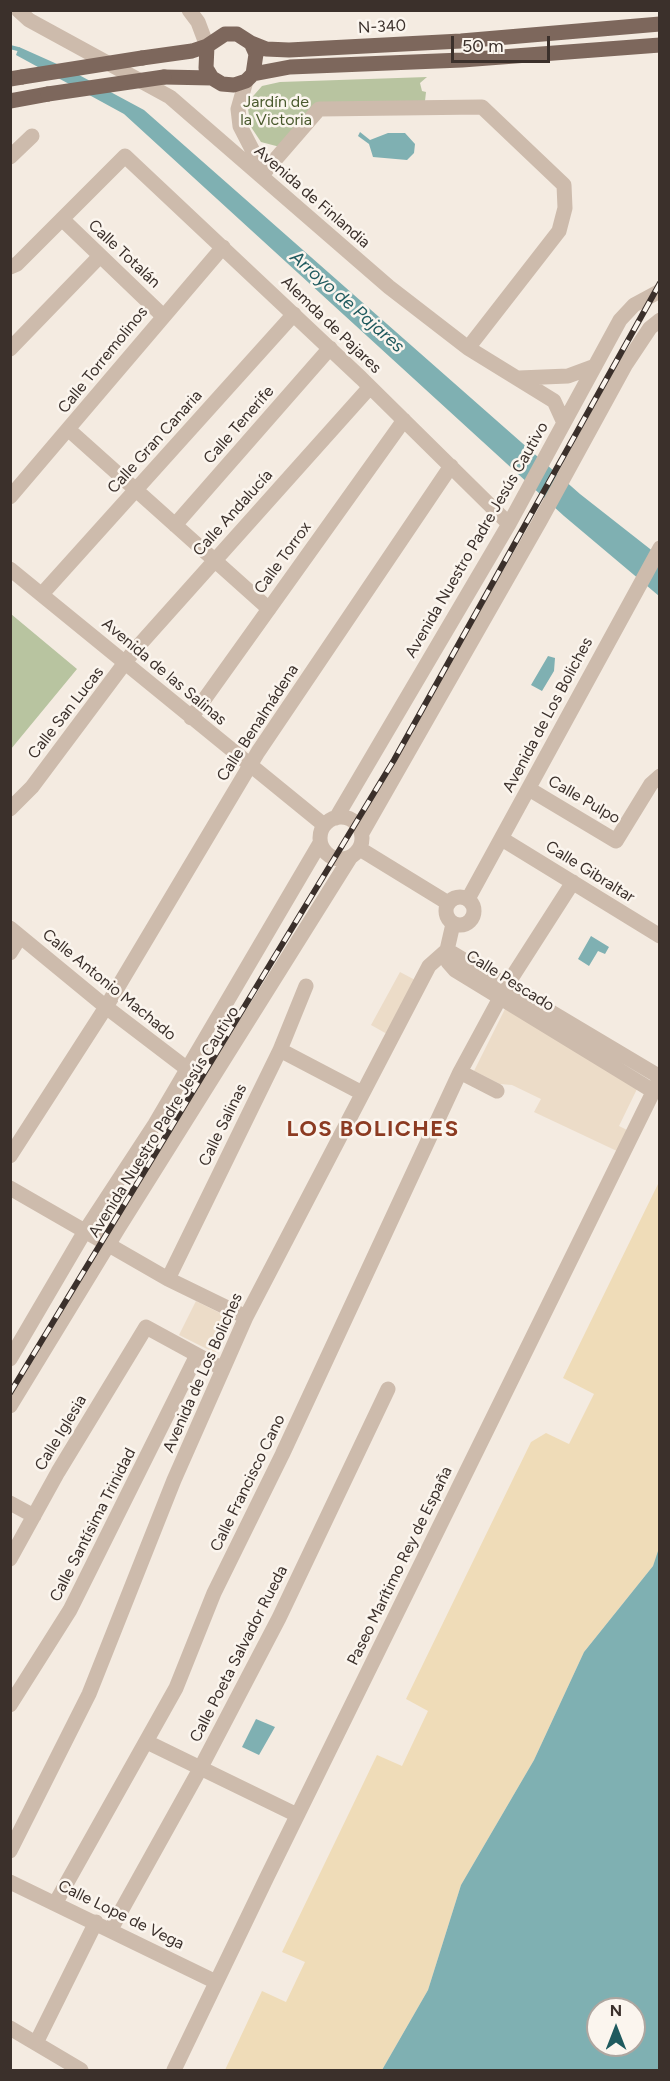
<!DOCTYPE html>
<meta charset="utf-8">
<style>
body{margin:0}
#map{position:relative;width:670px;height:2081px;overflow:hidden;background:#f4ebe1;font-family:Figtree,sans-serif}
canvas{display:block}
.frame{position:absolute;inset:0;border:12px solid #3b302b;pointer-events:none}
.north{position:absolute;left:586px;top:1997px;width:60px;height:60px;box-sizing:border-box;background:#fbf5ee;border:2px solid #aea6a0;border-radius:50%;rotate:0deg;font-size:16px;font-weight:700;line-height:24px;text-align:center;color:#3b302b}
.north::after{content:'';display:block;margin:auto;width:21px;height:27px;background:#1f5a5e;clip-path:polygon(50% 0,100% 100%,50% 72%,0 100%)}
.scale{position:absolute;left:451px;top:36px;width:99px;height:27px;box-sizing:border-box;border:3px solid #3b302b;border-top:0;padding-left:8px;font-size:18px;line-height:21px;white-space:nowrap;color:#3b302b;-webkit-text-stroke:4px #fbf5ee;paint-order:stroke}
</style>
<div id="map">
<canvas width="670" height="2081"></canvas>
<div class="frame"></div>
<div class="north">N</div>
<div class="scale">50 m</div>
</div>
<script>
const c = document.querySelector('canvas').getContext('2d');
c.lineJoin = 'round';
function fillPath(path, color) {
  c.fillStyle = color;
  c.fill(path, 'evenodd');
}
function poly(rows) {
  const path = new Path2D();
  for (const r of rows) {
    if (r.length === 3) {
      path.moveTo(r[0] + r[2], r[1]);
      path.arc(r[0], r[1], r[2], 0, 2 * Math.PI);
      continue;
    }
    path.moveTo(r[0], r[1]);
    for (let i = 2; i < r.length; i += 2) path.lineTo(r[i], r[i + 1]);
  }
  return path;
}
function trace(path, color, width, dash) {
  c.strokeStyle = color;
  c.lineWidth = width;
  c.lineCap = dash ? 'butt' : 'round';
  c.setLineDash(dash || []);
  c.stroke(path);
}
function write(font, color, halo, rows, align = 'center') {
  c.font = font + ' Figtree,sans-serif';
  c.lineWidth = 5;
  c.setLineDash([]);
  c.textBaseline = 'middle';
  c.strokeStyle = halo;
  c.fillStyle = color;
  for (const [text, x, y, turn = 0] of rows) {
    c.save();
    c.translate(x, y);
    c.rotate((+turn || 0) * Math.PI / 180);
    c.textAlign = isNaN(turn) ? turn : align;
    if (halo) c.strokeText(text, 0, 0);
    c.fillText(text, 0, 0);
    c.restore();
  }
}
const green = poly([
 [427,77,420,83,422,91,426,92,425,101,319,104,280,147,261,142,251,127,247,103,262,86,280,82],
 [11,614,77,669,11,749]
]);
const sand = poly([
 [659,1182,660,1548,653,1566,584,1652,534,1760,461,1885,428,1990,382,2070,225,2070,262,1991,286,2002,305,1962,282,1952,377,1755,402,1766,428,1711,406,1699,531,1442,546,1433,569,1444,594,1394,563,1378]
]);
const plaza = poly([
 [400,972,417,981,387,1034,371,1025],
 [506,1007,637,1089,619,1126,629,1131,619,1152,534,1112,541,1099,512,1085,500,1084,474,1071],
 [196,1301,232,1319,215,1353,179,1335]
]);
const water = poly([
 [19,47,66,68,144,110,580,494,659,556,659,596,564,516,124,114,16,55],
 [360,132,370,140,388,133,405,133,415,144,414,153,407,160,373,157,369,144,358,136],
 [548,656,555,658,554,671,542,691,531,685],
 [591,936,609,947,605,954,598,951,589,966,578,959],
 [659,1548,659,2070,382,2070,428,1990,461,1885,534,1760,584,1652,653,1566],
 [598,2009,634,2009,634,2045,598,2045],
 [256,1719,275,1727,259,1755,242,1747]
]);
const stream = poly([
 [10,47,18,49]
]);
const minor = poly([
 [18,10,29,20,170,97,389,287,468,348,554,401,564,423],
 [189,10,198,22,207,46],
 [246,81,238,109,240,126,258,161,261,176],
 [10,157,32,136],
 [261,176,319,109,482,107,564,185,565,208,559,231,468,348],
 [62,219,162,315],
 [10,267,17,264,125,156,361,378,509,524],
 [10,349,100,256],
 [519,378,568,376,595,366],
 [69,430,269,609],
 [10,497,223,247],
 [175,525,330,348],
 [10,569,324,825],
 [42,594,294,314],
 [191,718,404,420],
 [529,789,616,841,651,784,660,776],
 [10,809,32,787,133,652,370,387],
 [341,838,21],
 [336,818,509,524,620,320,634,305,660,291],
 [362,833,540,521,626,364,650,328,660,320],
 [502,839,660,936],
 [360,849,448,903],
 [460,911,14],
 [468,899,660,548],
 [10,928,106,1007,186,1068],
 [447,950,448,962,455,970,653,1091],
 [447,950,660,1077],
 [10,953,20,937],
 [280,1050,362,1093],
 [460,1072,497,1091],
 [10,1156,106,1007,258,752,451,466],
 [10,1188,168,1279,246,1317],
 [168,1279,280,1050,306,986],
 [10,1359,85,1231,155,1124,320,843],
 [10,1406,119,1227,350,858],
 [10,1503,34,1516],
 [10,1559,58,1472,146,1327,223,1369],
 [10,1705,70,1610,197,1355],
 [147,1742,297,1815],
 [10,1851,89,1694,174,1480,246,1317,429,966,447,950,453,924],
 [10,1882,216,1982],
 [56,1902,176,1688,214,1593,282,1455,460,1072,507,985,573,882],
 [111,1929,200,1769,279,1618,388,1389],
 [10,2028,81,2070],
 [36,2043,96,1922],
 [174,2070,267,1877,660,1078]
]);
const major = poly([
 [251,43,266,49,289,50,461,41,660,24],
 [142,58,192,51,207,46,225,34,237,34,251,43,256,54,253,74,246,81,234,85,222,84,212,78,206,68,207,46],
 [253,74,290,67,462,60,660,45],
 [164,77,212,78],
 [10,79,22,77],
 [10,101,48,94]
]);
const rail = poly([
 [10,1393,394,760,660,283]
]);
const majorBridge = poly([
 [22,77,142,58],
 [48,94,164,77]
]);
const streetNames = [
 ["N-340",382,27,-3],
 ["Avenida de Finlandia",312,197,41],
 ["Calle Totalán",124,254,43],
 ["Alemda de Pajares",331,325,44],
 ["Calle Torremolinos",103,360,-51],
 ["Calle Tenerife",239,425,-49],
 ["Calle Gran Canaria",155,442,-48],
 ["Calle Andalucía",233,513,-48],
 ["Avenida Nuestro Padre Jesús Cautivo",477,540,-60],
 ["Calle Torrox",283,558,-54],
 ["Avenida de las Salinas",164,672,40],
 ["Calle San Lucas",66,713,-52],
 ["Avenida de Los Boliches",548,715,-62],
 ["Calle Benalmádena",258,723,-57],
 ["Calle Pulpo",584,800,30],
 ["Calle Gibraltar",590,872,32],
 ["Calle Pescado",510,981,32],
 ["Calle Antonio Machado",109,985,39],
 ["Avenida Nuestro Padre Jesús Cautivo",164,1122,-58],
 ["Calle Salinas",223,1125,-64],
 ["Avenida de Los Boliches",203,1373,-66],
 ["Calle Iglesia",61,1433,-59],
 ["Calle Francisco Cano",248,1483,-64],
 ["Calle Santísima Trinidad",93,1525,-63],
 ["Paseo Marítimo Rey de España",400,1566,-64],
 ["Calle Poeta Salvador Rueda",239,1654,-63],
 ["Calle Lope de Vega",121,1915,26]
];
const parkNames = [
 ["Jardín de",276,102],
 ["la Victoria",276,120]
];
const waterNames = [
 ["Arroyo de Pajares",347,302,41]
];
const districtNames = [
 ["LOS BOLICHES",373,1130]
];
fillPath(green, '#b8c4a0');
fillPath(sand, '#efdcb8');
fillPath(plaza, '#ecdcc8');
fillPath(water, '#7fb0b2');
trace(stream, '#7fb0b2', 4);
trace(minor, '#cdbbac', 15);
trace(major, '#7d675c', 15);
trace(rail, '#3b302b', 6);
trace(rail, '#fbf5ee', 4, [11]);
trace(majorBridge, '#7d675c', 15);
write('16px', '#3b302b', '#fbf5ee', streetNames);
write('16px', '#4a5a2e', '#fbf5ee', parkNames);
write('italic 18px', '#1f5a5e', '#fbf5ee', waterNames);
c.letterSpacing = '1.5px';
write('bold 22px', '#8c3b22', '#fbf5ee', districtNames);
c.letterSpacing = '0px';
</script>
